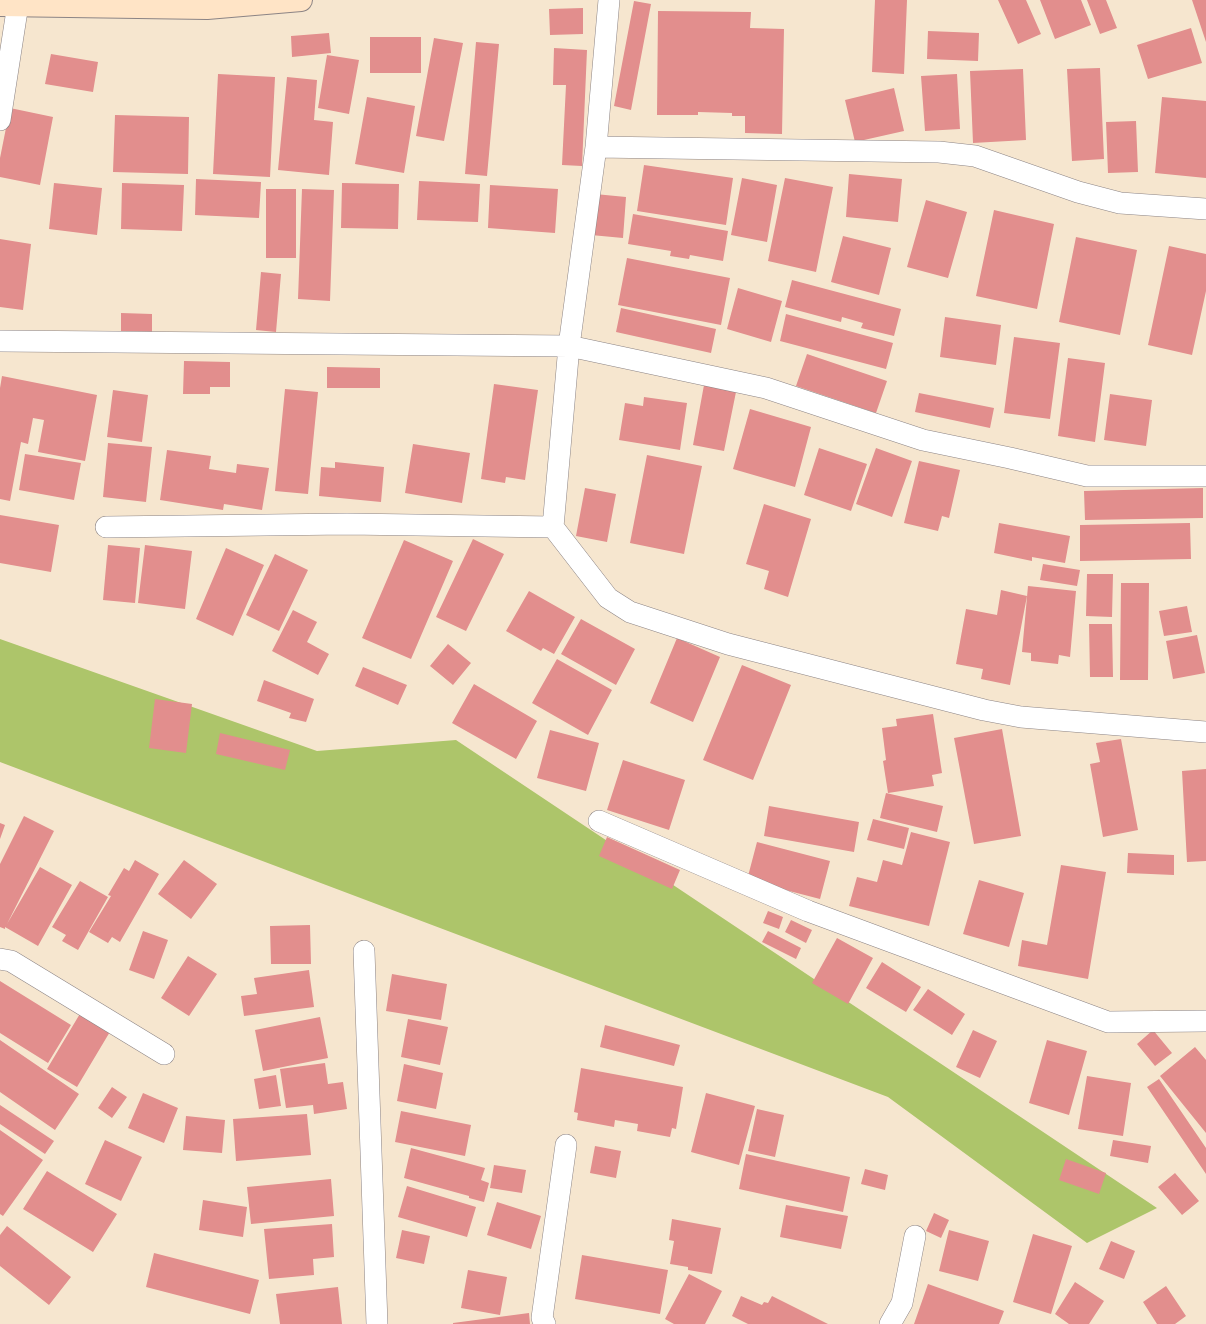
<!DOCTYPE html>
<style>
body{margin:0}
canvas{display:block;background:#f6e6cf}
</style>
<canvas width="1206" height="1324"></canvas>
<script>
const c = document.querySelector('canvas').getContext('2d');
c.lineJoin = 'round';
function fillPath(path, color) {
  c.fillStyle = color;
  c.fill(path, 'evenodd');
}
function poly(rows) {
  const path = new Path2D();
  for (const r of rows) {
    path.moveTo(r[0], r[1]);
    for (let i = 2; i < r.length; i += 2) path.lineTo(r[i], r[i + 1]);
  }
  return path;
}
function trace(path, color, width, dash) {
  c.strokeStyle = color;
  c.lineWidth = width;
  c.lineCap = dash ? 'butt' : 'round';
  c.setLineDash(dash || []);
  c.stroke(path);
}
const green = poly([
 [0,639,317,751,456,740,1157,1208,1087,1243,888,1097,0,762]
]);
const building = poly([
 [875,0,907,0,904,74,872,72],
 [998,0,1026,0,1041,34,1018,44],
 [1040,0,1081,0,1091,25,1055,39],
 [1087,0,1106,0,1117,28,1100,34],
 [1192,0,1206,0,1206,42],
 [634,1,651,4,631,110,614,106],
 [583,8,583,34,550,35,549,9],
 [658,11,751,12,750,28,784,29,782,134,745,133,745,116,732,116,732,113,698,112,698,115,657,115],
 [1191,28,1202,63,1148,79,1137,45],
 [928,31,979,33,978,61,927,59],
 [329,33,331,53,292,57,291,36],
 [370,37,421,37,421,73,370,73],
 [434,38,463,43,444,141,416,136],
 [476,42,499,44,487,176,465,174],
 [554,48,587,50,582,166,562,165,566,85,553,85],
 [51,54,98,62,93,92,45,84],
 [327,55,359,60,349,114,318,108],
 [1100,68,1104,159,1072,161,1067,69],
 [1023,69,1026,140,973,143,970,71],
 [218,74,275,77,270,177,213,174],
 [957,74,960,129,925,131,921,76],
 [287,77,317,80,314,120,333,122,329,175,278,170],
 [894,88,904,131,855,142,845,100],
 [367,97,415,106,404,173,355,164],
 [1162,97,1206,101,1206,178,1155,173],
 [10,108,53,117,40,185,0,177,0,158],
 [115,115,189,117,188,174,113,172],
 [1136,121,1138,172,1108,173,1106,122],
 [644,165,733,178,726,225,637,211],
 [849,174,902,179,898,222,846,217],
 [742,178,777,185,767,242,731,235],
 [785,178,833,187,816,272,768,261],
 [196,179,261,182,259,218,195,215],
 [419,181,480,184,478,222,417,220],
 [54,183,102,188,97,235,49,229],
 [122,183,184,185,182,231,121,229],
 [342,183,399,184,398,229,341,228],
 [490,185,558,189,555,233,488,228],
 [266,189,296,189,296,258,266,258],
 [302,189,334,190,330,301,298,299],
 [595,194,626,197,623,238,591,235],
 [926,200,967,212,948,278,907,267],
 [994,210,1054,224,1037,309,976,296],
 [633,214,728,231,723,261,690,255,689,259,670,256,671,251,628,244],
 [843,236,891,248,879,295,831,282],
 [1076,237,1137,250,1120,335,1059,322],
 [0,239,31,244,23,310,0,307],
 [1169,246,1206,254,1206,291,1192,355,1148,345],
 [627,258,730,278,721,325,618,305],
 [261,272,281,274,276,332,256,330],
 [792,280,901,309,894,336,861,328,863,323,842,317,841,322,785,307],
 [738,288,782,301,771,342,727,329],
 [621,308,716,329,711,353,616,332],
 [121,313,152,314,152,332,121,331],
 [786,314,893,343,886,369,780,341],
 [945,317,1001,325,996,365,940,357],
 [1014,337,1060,343,1050,419,1004,413],
 [807,354,887,381,876,413,796,386],
 [1068,358,1105,363,1095,442,1058,436],
 [184,361,230,362,230,387,210,387,210,394,183,394],
 [327,367,380,368,380,388,327,388],
 [2,376,97,395,85,461,38,452,44,420,33,418,28,444,21,442,10,501,0,499,0,388],
 [494,384,538,390,525,480,506,477,505,483,481,479],
 [704,385,736,392,724,451,693,445],
 [285,389,318,392,308,494,275,491],
 [113,390,148,395,142,442,107,437],
 [919,393,994,408,990,428,915,412],
 [1110,394,1152,400,1146,446,1104,440],
 [644,397,687,403,680,450,619,440,625,403,643,406],
 [750,409,811,427,795,487,733,469],
 [108,443,152,447,146,502,103,497],
 [413,444,470,453,462,503,405,493],
 [819,448,867,464,851,511,804,495],
 [876,448,912,461,892,517,856,504],
 [167,450,211,456,209,469,236,473,237,464,269,468,262,510,224,504,223,510,160,500],
 [25,454,81,463,74,500,19,490],
 [647,455,702,466,684,554,630,543],
 [919,461,960,470,949,518,942,516,938,531,904,523],
 [335,462,384,467,381,502,319,496,321,467,335,468],
 [585,488,616,494,607,542,576,536],
 [1203,488,1203,518,1085,520,1084,491],
 [764,504,811,519,788,597,764,589,769,571,746,564],
 [0,515,59,525,51,572,0,563],
 [999,523,1070,536,1065,563,1032,557,1032,561,994,553],
 [1190,523,1191,559,1080,561,1080,525],
 [473,539,504,554,466,631,436,617],
 [404,540,453,561,411,659,362,638],
 [108,545,140,548,135,603,103,600],
 [145,545,192,551,185,609,138,603],
 [226,548,264,565,233,636,196,619],
 [275,554,308,570,279,631,246,615],
 [1043,564,1080,570,1077,586,1040,580],
 [1087,574,1113,574,1112,617,1086,616],
 [1121,583,1149,583,1148,680,1120,680],
 [1028,586,1076,591,1070,657,1059,655,1058,664,1031,661,1031,653,1022,652],
 [1001,590,1027,596,1010,685,981,679,983,669,956,664,966,609,997,615],
 [529,591,575,617,554,654,543,648,541,651,506,631],
 [1187,606,1192,632,1164,636,1159,611],
 [293,610,317,622,307,642,329,654,318,675,272,651],
 [581,619,635,649,616,685,561,654],
 [1089,624,1112,624,1113,677,1090,677],
 [1197,635,1205,673,1173,679,1166,641],
 [677,638,720,657,693,722,650,703],
 [448,644,471,663,453,685,430,666],
 [557,659,612,690,588,735,532,703],
 [742,665,791,685,753,780,703,760],
 [363,667,407,685,398,705,355,686],
 [264,680,314,699,306,722,289,718,291,713,257,701],
 [474,684,537,721,516,759,452,723],
 [155,699,192,704,186,753,149,748],
 [933,714,942,773,932,775,934,786,888,793,883,761,886,760,882,728,897,726,896,719],
 [1002,729,1021,836,974,844,954,738],
 [550,730,599,743,586,791,537,778],
 [220,733,290,750,285,770,216,754],
 [1121,739,1138,830,1103,837,1090,764,1100,762,1096,743],
 [623,760,685,780,669,830,607,810],
 [1206,769,1206,861,1187,862,1182,771],
 [886,793,943,806,937,832,880,818],
 [769,806,859,822,854,852,764,836],
 [24,816,54,831,7,924,40,867,72,885,38,946,5,927,5,929,0,927,0,864],
 [873,819,909,828,904,849,867,840],
 [0,823,5,825,0,839],
 [911,832,950,842,929,926,849,906,857,877,877,882,883,860,902,865],
 [607,837,680,870,672,889,599,856],
 [757,842,830,861,820,899,747,880],
 [1128,853,1174,855,1174,875,1127,873],
 [135,860,159,874,120,942,112,937,108,943,89,932,111,896,108,895,124,868,129,871],
 [184,860,217,884,191,919,158,894],
 [1061,865,1106,872,1088,979,1018,966,1022,940,1047,945],
 [979,880,1024,893,1009,947,963,934],
 [80,881,108,897,78,950,62,941,66,935,52,927],
 [768,911,783,917,779,929,763,923],
 [791,920,812,930,806,943,785,932],
 [310,925,311,964,271,964,270,926],
 [143,931,168,940,154,979,129,970],
 [768,931,801,948,796,959,762,942],
 [837,938,873,958,848,1004,812,983],
 [188,956,217,974,189,1016,161,998],
 [882,962,921,987,906,1012,866,988],
 [309,970,314,1007,244,1016,241,996,257,994,254,978],
 [392,974,447,984,441,1020,386,1011],
 [0,981,71,1025,48,1063,0,1033],
 [928,989,965,1014,952,1035,913,1010],
 [84,1007,114,1025,77,1087,47,1069],
 [320,1017,328,1058,263,1071,255,1030],
 [408,1019,448,1027,440,1065,401,1057],
 [605,1025,680,1045,674,1066,600,1047],
 [973,1030,997,1041,980,1078,956,1067],
 [1153,1030,1172,1053,1155,1066,1137,1044],
 [0,1040,79,1094,55,1130,0,1092],
 [1047,1040,1087,1051,1069,1115,1029,1103],
 [1195,1047,1206,1060,1206,1133,1160,1076],
 [325,1063,328,1084,343,1082,347,1109,314,1114,313,1105,286,1108,280,1069],
 [404,1064,443,1073,436,1109,397,1101],
 [581,1068,683,1087,676,1129,672,1128,670,1137,637,1131,638,1124,615,1120,614,1127,577,1120,578,1113,574,1112],
 [276,1075,281,1106,259,1109,254,1079],
 [1087,1076,1131,1083,1123,1136,1078,1129],
 [1159,1079,1206,1148,1206,1174,1147,1087],
 [112,1087,127,1097,112,1118,98,1108],
 [143,1093,178,1108,164,1143,128,1128],
 [706,1093,755,1106,739,1165,691,1152],
 [0,1105,54,1141,45,1154,0,1124],
 [757,1109,784,1115,775,1157,748,1151],
 [401,1111,471,1125,465,1156,395,1142],
 [307,1114,311,1155,236,1161,233,1119],
 [186,1116,225,1120,222,1153,183,1150],
 [0,1130,43,1160,3,1216,0,1214],
 [105,1140,142,1157,121,1201,85,1184],
 [1113,1140,1151,1146,1148,1163,1110,1156],
 [595,1146,621,1151,616,1178,590,1173],
 [411,1148,485,1168,481,1180,489,1183,484,1202,469,1198,469,1196,404,1178],
 [746,1154,850,1177,843,1212,739,1189],
 [1066,1159,1106,1173,1099,1194,1059,1180],
 [494,1165,526,1170,522,1193,490,1188],
 [865,1169,888,1175,885,1190,861,1184],
 [47,1171,117,1214,93,1252,23,1209],
 [1175,1173,1199,1201,1182,1215,1158,1187],
 [331,1179,334,1216,251,1224,247,1187],
 [407,1186,476,1207,467,1237,398,1217],
 [203,1200,247,1207,243,1237,199,1230],
 [497,1202,541,1216,531,1249,487,1235],
 [786,1205,848,1216,841,1249,780,1237],
 [934,1213,949,1220,941,1238,926,1231],
 [672,1219,721,1228,712,1274,688,1270,688,1267,670,1264,674,1241,669,1240],
 [332,1224,334,1257,313,1259,314,1275,269,1279,264,1229],
 [7,1226,71,1277,49,1305,0,1266,0,1235],
 [402,1230,430,1236,424,1264,396,1258],
 [949,1230,989,1241,978,1281,939,1271],
 [1033,1234,1072,1246,1051,1314,1013,1302],
 [1111,1241,1135,1251,1124,1279,1099,1269],
 [154,1253,259,1280,250,1314,146,1287],
 [582,1255,668,1270,660,1314,575,1299],
 [468,1270,507,1277,500,1315,461,1308],
 [689,1274,722,1291,705,1324,674,1324,665,1319],
 [1075,1282,1104,1301,1089,1324,1069,1324,1055,1314],
 [928,1284,1004,1311,999,1324,914,1324],
 [1166,1286,1186,1316,1175,1324,1157,1324,1143,1302],
 [338,1287,342,1324,280,1324,276,1294],
 [741,1296,762,1305,764,1302,768,1303,772,1296,828,1324,748,1324,732,1316],
 [529,1313,530,1324,453,1324,453,1323]
]);
const minor = poly([
 [609,0,596,147,569,346,553,527,608,598,630,612,728,644,984,710,1021,717,1206,732],
 [0,120,18,4],
 [596,147,939,152,975,156,1078,192,1120,203,1206,209],
 [0,341,569,346,766,388,923,440,1010,458,1087,476,1206,476],
 [106,527,347,524,553,527],
 [599,821,808,911,1108,1022,1206,1021],
 [364,951,377,1324],
 [0,959,11,961,164,1054],
 [545,1324,542,1318,566,1145],
 [890,1324,902,1303,915,1236]
]);
const secondary = poly([
 [0,5,207,8,301,0]
]);
fillPath(green, '#adc56a');
fillPath(building, '#e28e8d');
trace(minor, '#8c8485', 22);
trace(secondary, '#8c8485', 24);
trace(minor, '#fff', 21);
trace(secondary, '#ffe4c6', 22);
</script>
